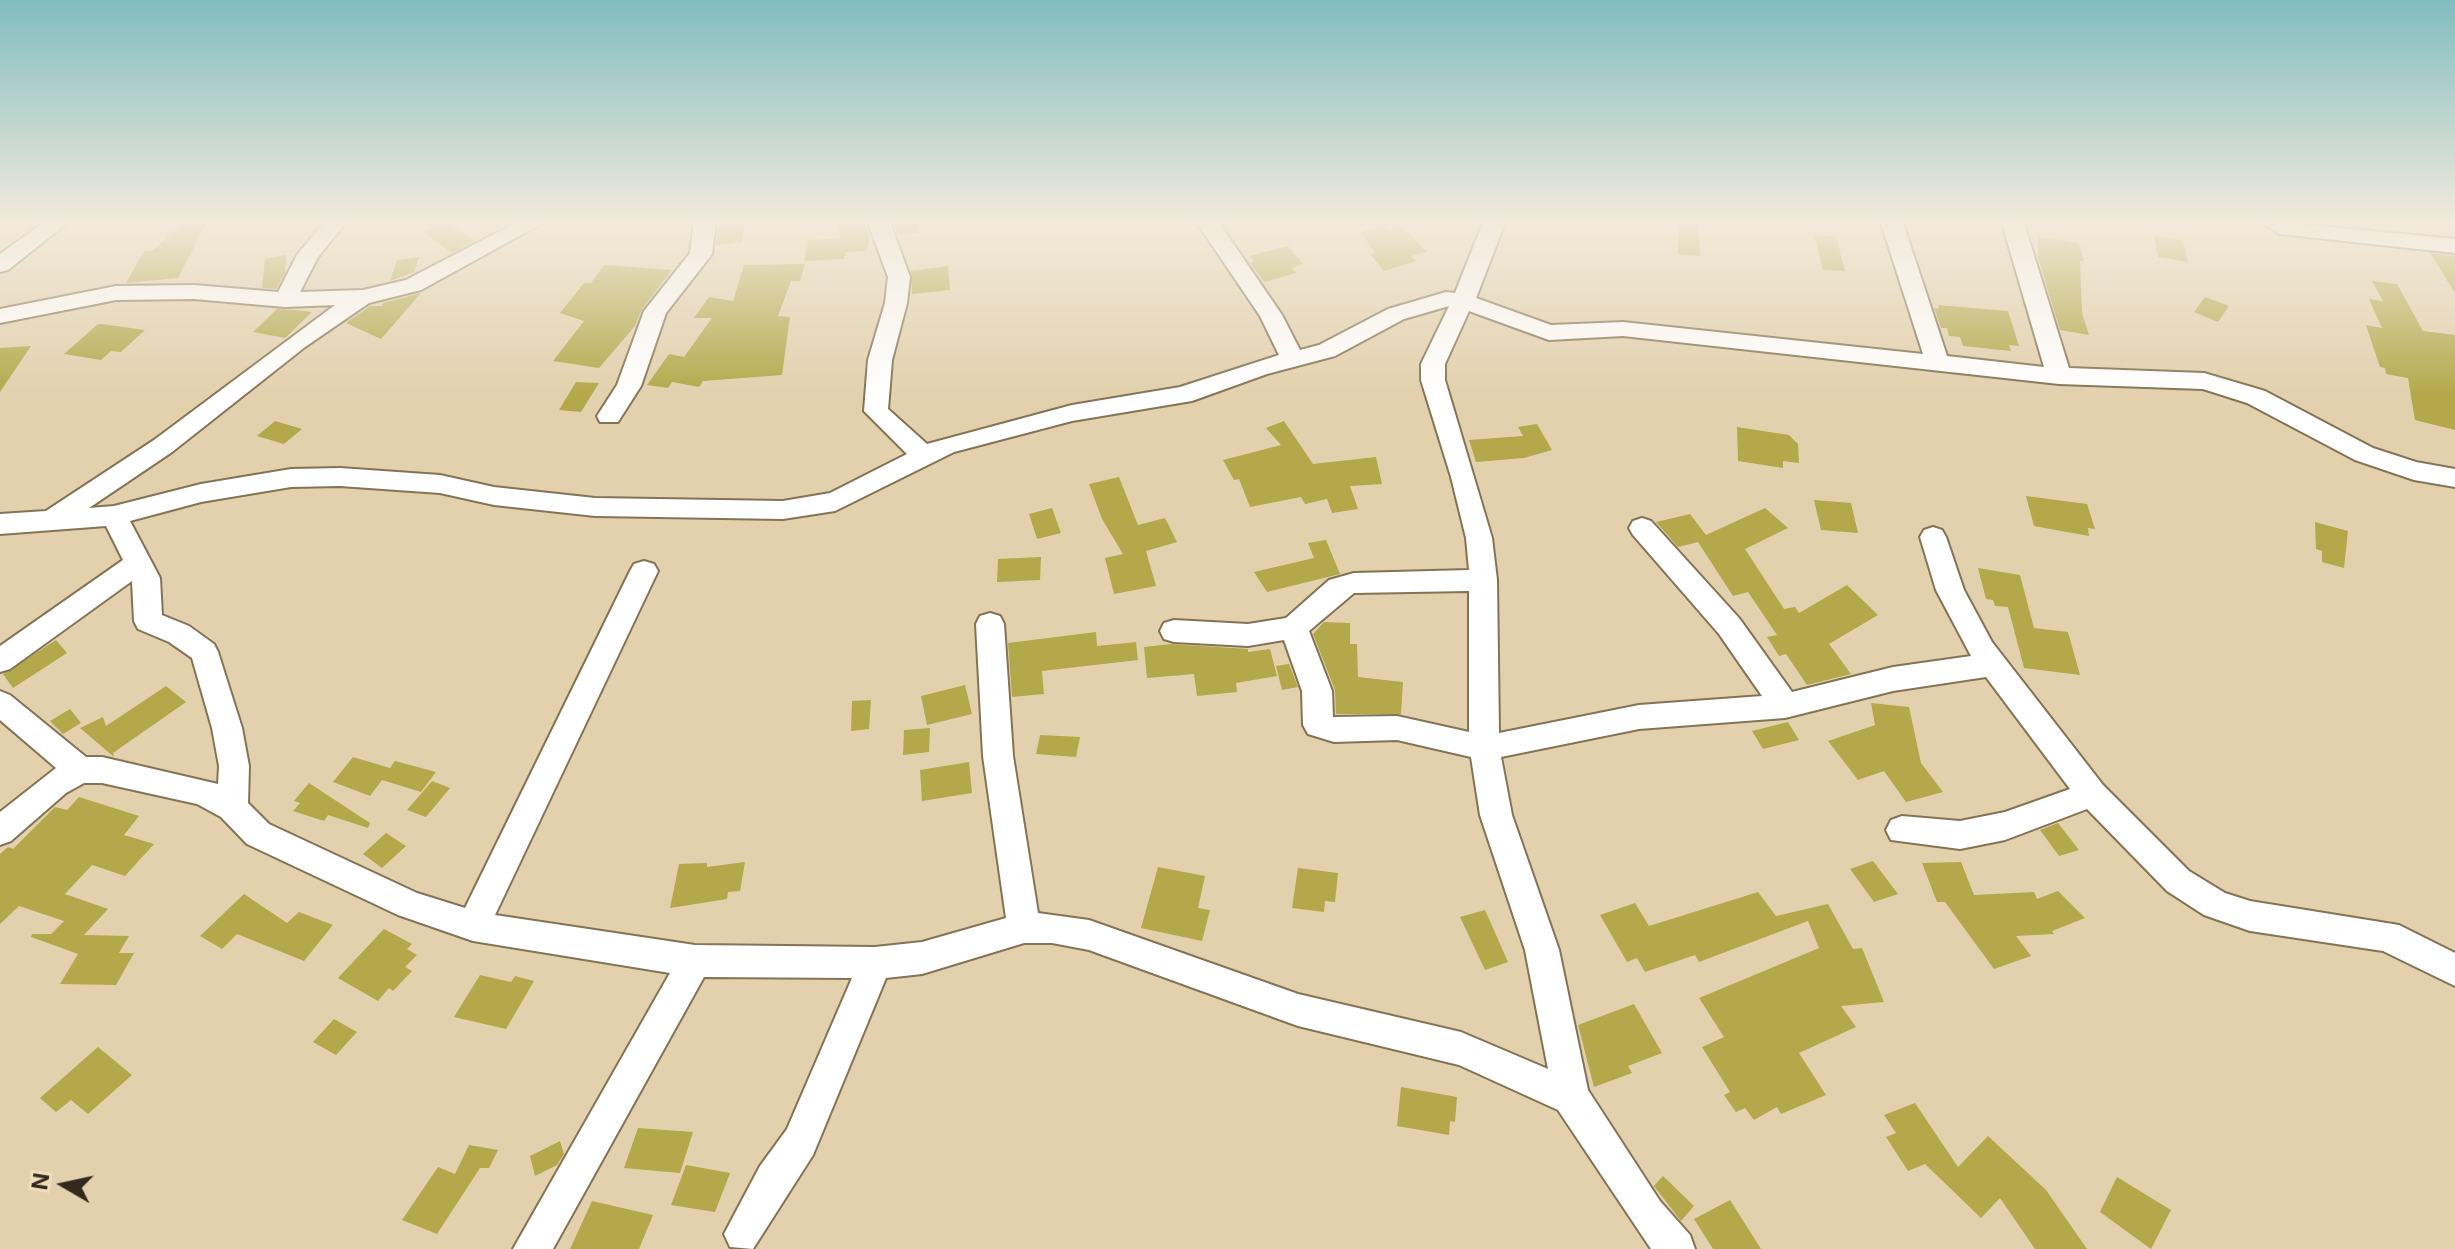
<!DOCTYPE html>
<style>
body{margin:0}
#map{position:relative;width:2455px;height:1249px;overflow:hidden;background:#e3d1ae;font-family:Inter,sans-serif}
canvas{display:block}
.north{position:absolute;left:24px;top:1145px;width:80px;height:80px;-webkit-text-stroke:6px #f1debb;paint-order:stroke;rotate:279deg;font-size:22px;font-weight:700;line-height:32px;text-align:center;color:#312a1d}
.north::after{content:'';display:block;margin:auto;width:28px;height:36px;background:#312a1d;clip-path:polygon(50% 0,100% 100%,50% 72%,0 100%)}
</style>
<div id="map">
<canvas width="2455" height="1249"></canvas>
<div class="north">N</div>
</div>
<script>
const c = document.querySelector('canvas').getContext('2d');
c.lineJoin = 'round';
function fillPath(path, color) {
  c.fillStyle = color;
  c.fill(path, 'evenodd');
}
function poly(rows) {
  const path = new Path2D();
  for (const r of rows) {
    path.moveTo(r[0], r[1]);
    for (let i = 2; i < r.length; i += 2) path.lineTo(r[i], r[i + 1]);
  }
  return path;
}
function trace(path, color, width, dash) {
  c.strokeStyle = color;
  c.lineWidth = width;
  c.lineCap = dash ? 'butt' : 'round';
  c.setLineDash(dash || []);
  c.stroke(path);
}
const building = poly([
 [186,220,208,220,178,278,126,283,144,251,153,250],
 [445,220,474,241,452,253,424,232],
 [719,220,745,220,742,242,716,245],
 [835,220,864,220,870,238,867,251,845,252,844,259,804,261,807,240,841,238],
 [892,220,919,220,919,233,898,235],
 [1678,220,1698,222,1700,256,1678,254],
 [1384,225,1388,230,1401,226,1427,252,1411,256,1416,261,1384,271,1370,254,1375,252,1360,232],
 [1814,235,1836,236,1845,271,1823,270],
 [2154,236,2183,240,2188,262,2158,257],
 [2038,237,2079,243,2084,261,2080,261,2082,313,2089,335,2060,330,2038,258],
 [1288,246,1303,264,1292,268,1296,273,1264,282,1250,263,1254,261,1250,256],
 [2430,253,2455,256,2455,293],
 [286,255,285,273,276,289,262,288,265,259],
 [419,257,414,272,390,281,397,260],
 [805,264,800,281,791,281,778,316,790,317,782,375,703,381,699,387,672,382,668,388,647,385,669,354,684,357,712,318,694,318,709,297,733,301,744,265],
 [604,265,672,270,642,309,635,326,599,368,553,361,584,321,560,313,584,283,591,283],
 [948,266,950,290,912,294,911,271],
 [2372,281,2397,284,2423,331,2455,335,2455,430,2415,420,2408,378,2386,374,2385,368,2380,367,2366,325,2382,328,2369,299,2383,301],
 [421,293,381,339,346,323,370,306,382,306,383,303],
 [2205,297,2229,306,2218,322,2194,312],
 [1938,305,2008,311,2019,346,2009,345,2011,351,1963,346,1960,337,1949,336,1947,328,1941,328,1934,308,1939,309],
 [277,309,296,310,312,312,285,338,253,332],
 [98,324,102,324,145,330,121,352,111,351,101,360,64,354],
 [31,346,0,392,0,348],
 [576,382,599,383,581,412,559,410],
 [275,421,302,429,284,444,257,436],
 [1284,421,1313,464,1376,457,1382,484,1350,486,1358,509,1332,513,1327,499,1305,504,1301,497,1250,507,1239,479,1234,480,1223,460,1281,445,1266,428],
 [1537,424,1552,450,1524,458,1476,462,1469,440,1523,436,1518,427],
 [1737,427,1789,435,1798,444,1799,463,1783,461,1783,468,1738,461],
 [1119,477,1138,525,1165,518,1177,542,1146,551,1156,586,1114,594,1105,558,1123,554,1102,519,1089,484],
 [2026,496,2087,504,2095,529,2088,528,2089,536,2034,526],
 [1814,500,1851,503,1858,533,1821,530],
 [1052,508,1061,533,1037,539,1029,514],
 [1765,508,1788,528,1745,549,1784,609,1795,607,1799,613,1847,585,1878,615,1829,644,1851,674,1807,685,1786,654,1779,656,1767,637,1777,635,1748,592,1733,596,1698,542,1678,547,1656,522,1690,514,1706,535],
 [2315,522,2348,531,2344,568,2322,562,2322,551,2316,549],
 [1326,540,1340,574,1267,592,1254,572,1314,558,1308,543],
 [1041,557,1040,580,997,582,998,559],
 [1978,568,2020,575,2034,628,2068,632,2080,675,2024,668,2008,607,1995,606,1993,600,1986,599],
 [1324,622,1350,623,1350,644,1357,644,1358,677,1403,682,1401,714,1336,714,1335,690,1313,634],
 [1096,632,1097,646,1136,642,1138,660,1042,671,1044,694,1012,697,1008,643],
 [56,640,67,653,13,688,3,674],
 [1171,644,1248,649,1248,652,1270,649,1277,676,1236,683,1237,692,1197,696,1194,674,1147,678,1144,647],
 [1289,664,1298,687,1282,690,1276,666],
 [965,685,972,714,927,725,921,696],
 [166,686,186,702,113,753,114,757,80,728,103,717,106,726],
 [871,700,869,729,851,731,852,701],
 [1871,703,1909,707,1921,763,1943,792,1906,802,1884,771,1858,780,1828,741,1875,725],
 [70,709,81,723,63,734,50,721],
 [1788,722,1799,740,1763,749,1752,731],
 [930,728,929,752,903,755,904,730],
 [1040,735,1080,737,1076,757,1036,754],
 [353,757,390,768,395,761,436,772,421,792,382,780,370,796,333,782],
 [969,762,972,793,922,801,920,770],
 [432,781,450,788,426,817,407,810],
 [309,783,370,823,368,828,328,815,324,821,293,811,300,803,294,801],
 [79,797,139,816,124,835,154,844,125,876,92,865,65,894,108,909,84,935,129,936,119,953,134,953,116,985,60,984,78,954,31,937,32,934,51,934,64,921,19,906,0,924,0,854,8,847,13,849,55,807,67,810],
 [2058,823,2079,850,2059,856,2040,830],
 [386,833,406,846,382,868,363,854],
 [1873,861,1898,894,1874,902,1850,869],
 [745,862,740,891,728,892,727,899,670,908,679,864,707,863,707,867],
 [1961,862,1974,895,2034,892,2037,899,2058,891,2085,918,2052,931,2054,934,2016,936,2031,956,1994,969,1945,902,1937,902,1922,863],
 [1158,867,1205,876,1198,908,1210,910,1202,941,1141,928],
 [1298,868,1338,873,1335,902,1325,901,1324,912,1292,908],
 [1758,892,1776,916,1828,904,1853,949,1862,948,1884,1002,1841,1006,1856,1027,1799,1053,1826,1095,1781,1114,1777,1107,1754,1120,1745,1108,1736,1112,1724,1095,1730,1092,1702,1047,1724,1037,1699,998,1819,948,1808,921,1699,962,1695,955,1645,972,1637,958,1627,962,1600,915,1635,903,1649,926],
 [244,894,287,923,299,912,333,925,304,961,237,934,222,949,200,936],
 [1485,910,1508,962,1485,970,1460,917],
 [384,929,412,944,407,949,417,955,405,967,412,971,393,991,389,988,378,1001,338,978],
 [480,975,511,982,515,976,534,981,506,1029,454,1017],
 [1634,1004,1662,1053,1628,1066,1632,1073,1594,1087,1578,1025],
 [334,1019,357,1032,336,1055,313,1042],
 [98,1047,132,1075,88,1114,71,1100,56,1112,40,1098],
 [1401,1087,1457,1097,1455,1122,1450,1121,1449,1135,1397,1126],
 [1915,1103,1958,1167,1988,1136,2046,1190,2087,1249,2035,1249,2000,1198,1981,1218,1925,1164,1908,1171,1886,1137,1896,1133,1884,1115],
 [638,1128,693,1132,680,1173,624,1168],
 [560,1141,564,1154,557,1165,535,1176,530,1156],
 [469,1145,498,1150,489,1168,480,1168,437,1234,402,1220,438,1167,455,1174],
 [686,1165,730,1173,715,1212,671,1205],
 [1663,1176,1694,1206,1681,1221,1654,1186],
 [2117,1177,2171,1210,2151,1249,2100,1212],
 [1730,1200,1761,1249,1713,1249,1694,1219],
 [592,1201,653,1215,639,1249,570,1249]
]);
const street = poly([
 [47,220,71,220,8,270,0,272,0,254,47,220],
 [326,220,348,220,318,257,300,292,363,290,406,280,521,220,548,220,421,290,369,303,305,347,172,452,89,508,114,506,201,484,291,469,340,468,440,475,494,487,595,498,783,501,830,493,907,454,864,411,868,360,885,303,888,277,867,220,889,220,910,277,907,303,892,360,888,409,927,444,1072,405,1180,387,1279,355,1260,316,1195,220,1217,220,1282,315,1300,350,1319,345,1388,309,1446,292,1455,293,1484,220,1506,220,1476,298,1551,325,1623,322,1923,354,1880,220,1902,220,1947,356,2044,367,2001,220,2023,220,2069,368,2204,373,2265,391,2373,448,2416,462,2455,469,2455,487,2414,480,2355,460,2247,403,2203,389,2059,384,1623,336,1549,340,1469,311,1445,364,1445,380,1492,538,1497,580,1499,733,1639,705,1762,696,1719,634,1633,535,1629,528,1633,521,1642,518,1651,521,1739,618,1792,692,1893,667,1971,656,1936,590,1920,537,1924,530,1933,527,1942,530,1946,537,1964,590,1992,642,2103,785,2189,871,2225,893,2250,901,2399,925,2455,953,2455,986,2383,951,2250,931,2204,915,2167,891,2087,809,2005,840,1960,849,1891,840,1886,830,1891,820,1902,816,1960,821,2005,812,2070,789,1986,677,1893,691,1785,718,1639,729,1501,757,1512,815,1559,950,1588,1090,1660,1201,1690,1235,1695,1249,1651,1249,1558,1110,1459,1065,1298,1026,1089,950,1052,943,1024,943,922,974,886,978,813,1155,753,1249,730,1247,724,1234,760,1166,787,1129,852,978,704,977,553,1249,513,1249,670,973,473,941,398,915,247,844,221,817,197,804,102,783,84,783,66,793,11,841,0,845,0,812,56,768,0,720,0,691,10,695,86,757,102,757,218,784,219,766,212,728,192,658,169,642,138,629,134,621,132,581,10,669,0,672,0,646,123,560,106,526,0,534,0,514,46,511,154,440,335,305,285,307,194,299,116,300,0,323,0,309,116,286,194,285,278,292,297,255,326,220],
 [1449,306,1421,364,1421,380,1451,477,1466,538,1469,570,1354,573,1329,580,1286,618,1248,624,1174,620,1164,623,1160,631,1164,639,1174,642,1248,646,1284,640,1302,691,1303,725,1308,734,1334,742,1397,740,1471,757,1480,815,1525,950,1548,1069,1461,1032,1298,994,1089,920,1038,913,1013,756,1004,624,1000,616,990,613,980,616,976,624,983,756,1006,918,922,942,875,947,695,945,495,915,658,571,654,564,644,561,634,564,630,571,465,908,417,893,269,824,248,803,249,766,242,728,218,652,214,644,189,626,162,615,160,578,130,521,201,502,291,487,340,486,440,493,494,505,595,516,783,519,835,511,954,452,1072,421,1192,401,1267,374,1335,356,1404,319,1449,306],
 [1469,591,1469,732,1397,716,1333,717,1332,691,1309,631,1354,593,1469,591],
 [694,220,716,220,712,254,666,313,641,386,618,422,600,422,597,416,617,385,644,311,690,253,694,220],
 [2257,220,2455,239,2455,253,2280,234,2257,220]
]);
fillPath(building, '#b3a84a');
trace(street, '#847354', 4);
fillPath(street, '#fff');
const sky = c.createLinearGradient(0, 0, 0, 395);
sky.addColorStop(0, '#82bdc0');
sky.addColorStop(0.56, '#f2eadb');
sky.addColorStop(1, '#f2eadb00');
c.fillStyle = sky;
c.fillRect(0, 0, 2455, 395);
</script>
